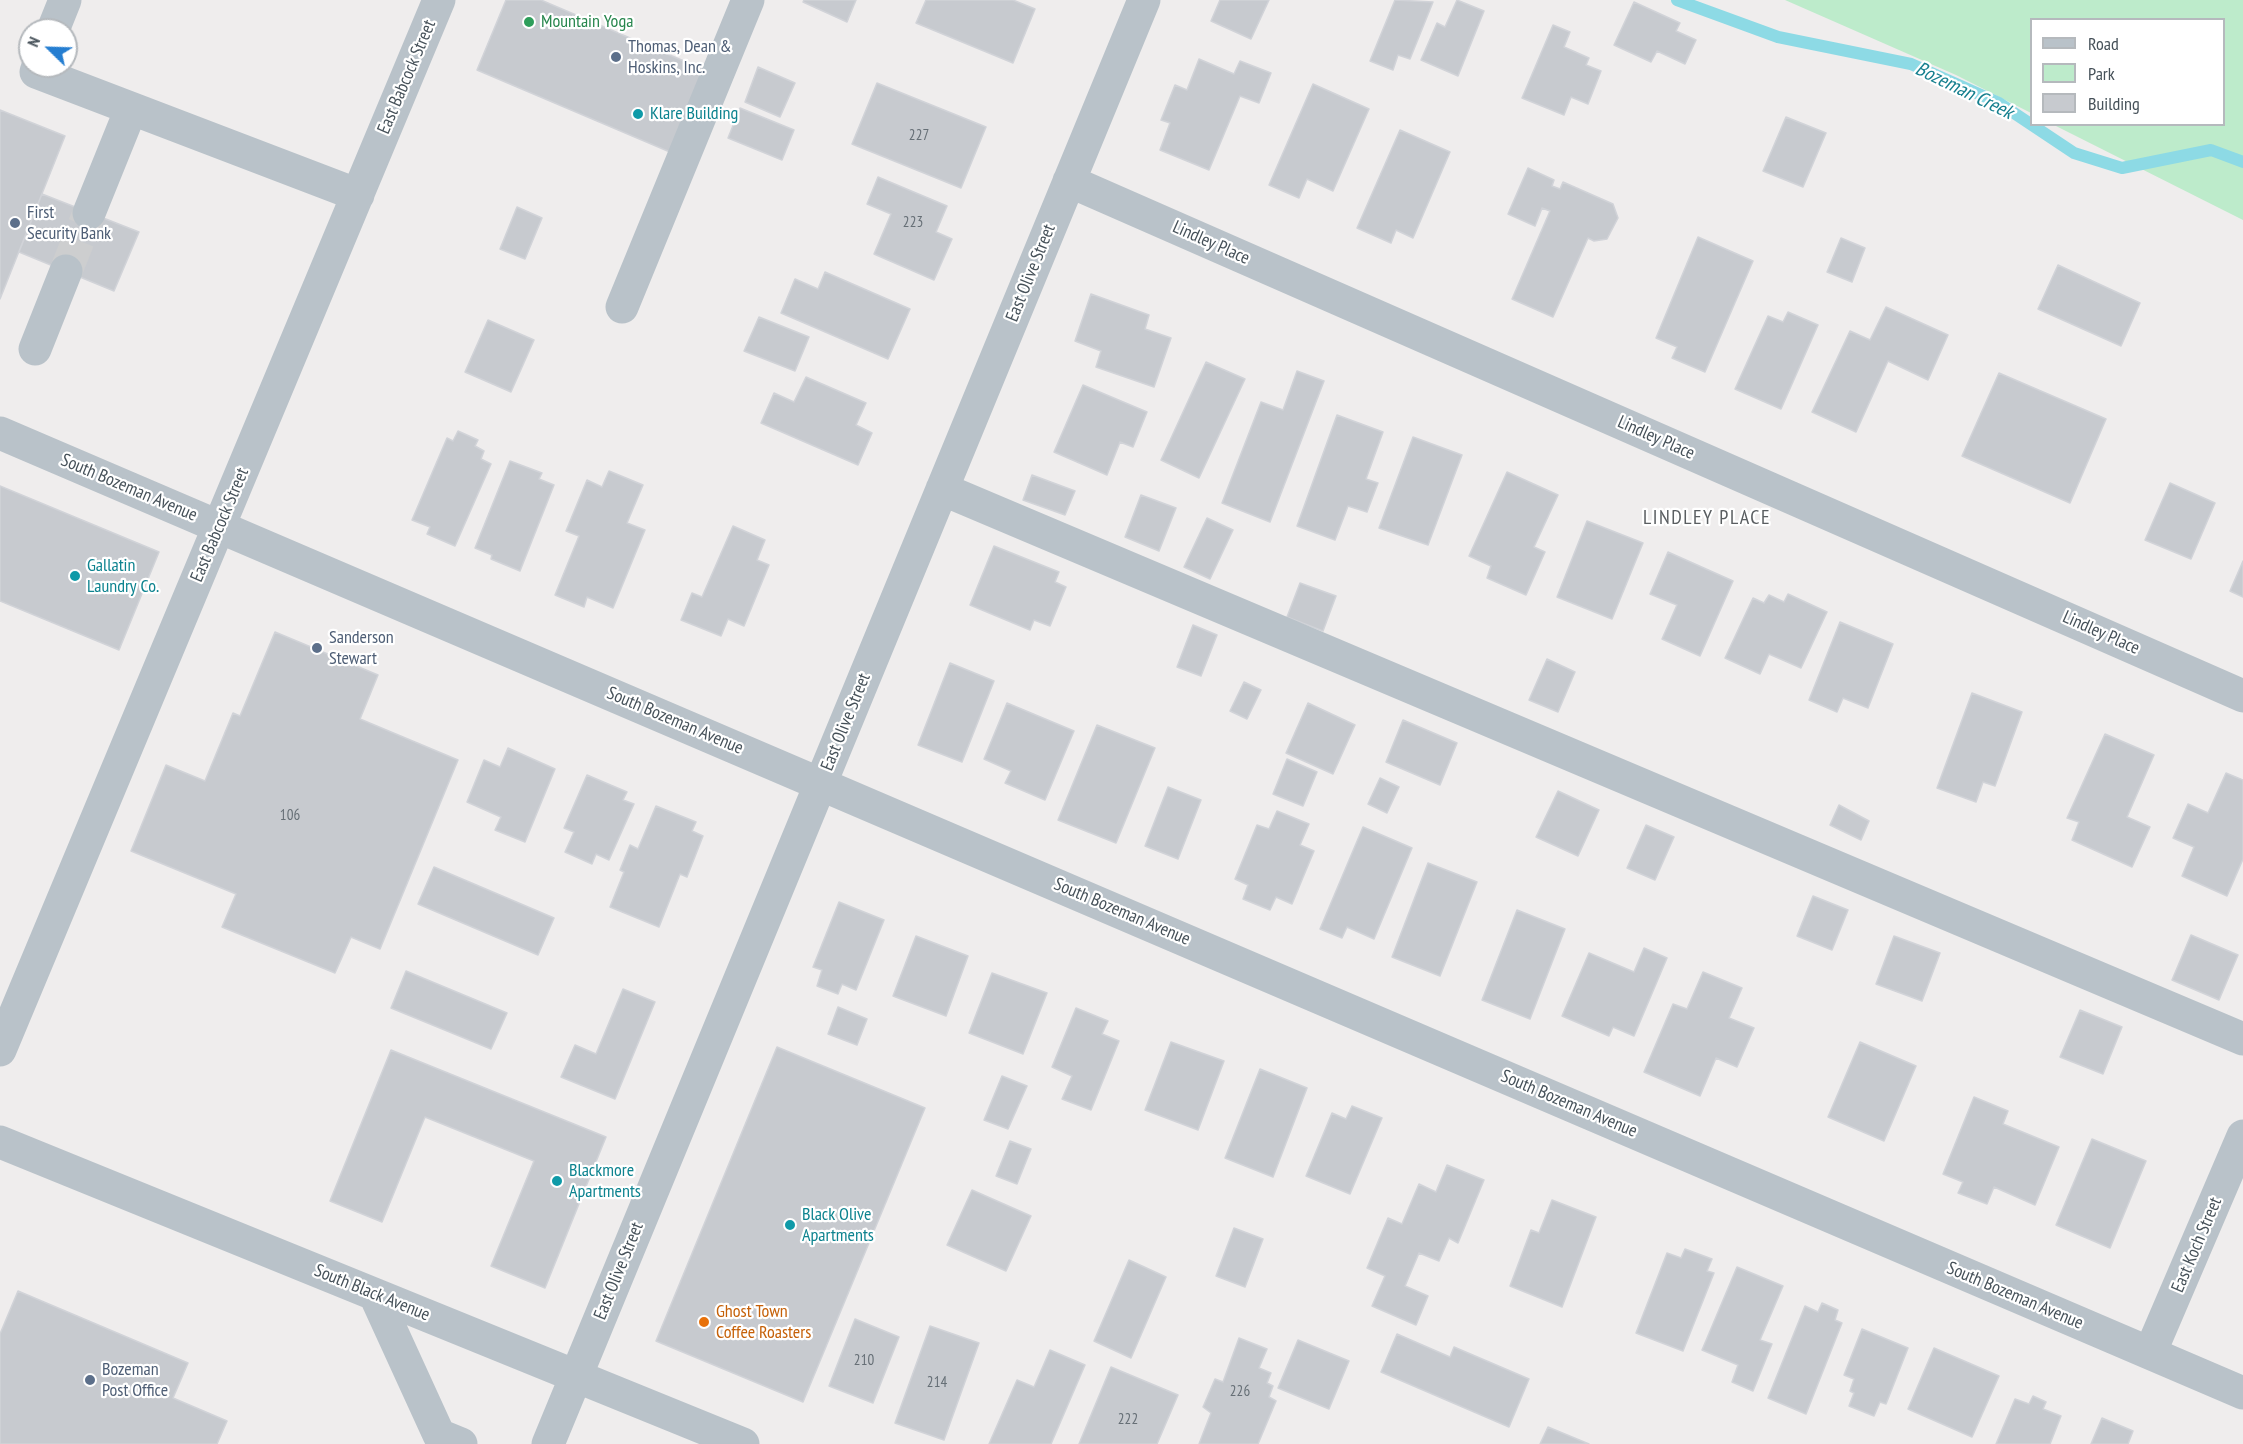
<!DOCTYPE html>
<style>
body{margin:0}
#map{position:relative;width:2243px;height:1444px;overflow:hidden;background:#efeded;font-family:"PT Sans Narrow",sans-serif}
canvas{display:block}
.legend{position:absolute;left:2030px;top:18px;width:195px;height:108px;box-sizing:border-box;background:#fff;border:2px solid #b5b9bd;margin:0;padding:8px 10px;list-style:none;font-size:18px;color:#465159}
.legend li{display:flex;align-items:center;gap:12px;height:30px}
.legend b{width:30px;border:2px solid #b5b9bd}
.north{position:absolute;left:18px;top:18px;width:60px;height:60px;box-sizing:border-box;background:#fff;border:2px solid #b5b9bd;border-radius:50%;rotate:293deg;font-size:16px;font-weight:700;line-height:24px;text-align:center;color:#465159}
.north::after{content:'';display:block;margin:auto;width:21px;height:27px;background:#257ed1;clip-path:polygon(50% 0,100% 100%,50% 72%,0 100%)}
</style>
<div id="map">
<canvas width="2243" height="1444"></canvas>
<ul class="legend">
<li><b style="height:8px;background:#b9c2c9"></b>Road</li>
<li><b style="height:16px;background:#bdebcb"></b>Park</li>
<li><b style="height:16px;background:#c7cacf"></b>Building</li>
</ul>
<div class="north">N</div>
</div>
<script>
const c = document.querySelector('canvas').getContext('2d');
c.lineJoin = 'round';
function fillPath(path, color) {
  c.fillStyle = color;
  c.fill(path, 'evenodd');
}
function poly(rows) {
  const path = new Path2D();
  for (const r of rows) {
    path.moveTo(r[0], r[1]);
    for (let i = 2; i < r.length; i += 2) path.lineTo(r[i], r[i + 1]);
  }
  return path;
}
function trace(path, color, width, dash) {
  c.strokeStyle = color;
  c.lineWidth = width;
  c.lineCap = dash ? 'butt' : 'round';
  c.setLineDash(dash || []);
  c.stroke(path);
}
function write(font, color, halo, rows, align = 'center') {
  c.font = font + ' "PT Sans Narrow",sans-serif';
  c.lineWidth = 4.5;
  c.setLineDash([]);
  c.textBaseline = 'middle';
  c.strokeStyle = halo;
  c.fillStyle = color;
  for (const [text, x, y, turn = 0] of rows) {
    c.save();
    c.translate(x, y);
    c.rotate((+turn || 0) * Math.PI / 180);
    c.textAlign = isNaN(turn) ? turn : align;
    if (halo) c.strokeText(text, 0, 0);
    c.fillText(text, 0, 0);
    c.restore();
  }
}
const green = poly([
 [1785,0,2243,0,2243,220,2054,125,2224,124,2224,20,2032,20,2031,113,1956,75]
]);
const stream = poly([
 [1677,0,1778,37,1911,64,1999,103,2074,153,2122,168,2211,150,2243,162]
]);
const building = poly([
 [506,0,541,0,712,73,677,155,477,70,506,0],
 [804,0,856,0,847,22,803,2,804,0],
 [926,0,1013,0,1035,9,1013,63,916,23,926,0],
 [1220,0,1269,0,1251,39,1211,21,1220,0],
 [1395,0,1433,2,1410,59,1398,55,1393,70,1370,61,1395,0],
 [1457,0,1484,11,1458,76,1421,60,1437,23,1445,27,1457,0],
 [1634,2,1680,23,1676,31,1696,40,1685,64,1657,51,1651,62,1614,45,1634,2],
 [1553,25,1570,32,1564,47,1589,58,1586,65,1601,71,1588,104,1571,97,1564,115,1522,98,1553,25],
 [1199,59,1234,74,1240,61,1271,73,1259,103,1240,96,1209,170,1160,150,1170,123,1161,120,1175,85,1187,90,1199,59],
 [758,67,795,83,780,117,745,102,758,67],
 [877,83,986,127,961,188,852,144,877,83],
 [1313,84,1369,109,1333,191,1307,179,1299,198,1269,185,1313,84],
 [740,108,794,130,782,160,728,138,740,108],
 [0,110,65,136,0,299,0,110],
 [1786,117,1826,133,1803,187,1763,171,1786,117],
 [1400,130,1450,152,1413,238,1396,230,1391,243,1357,228,1400,130],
 [1528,168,1554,180,1552,186,1560,189,1563,182,1613,204,1618,218,1607,239,1594,241,1588,238,1553,317,1512,299,1550,211,1542,208,1535,226,1508,214,1528,168],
 [878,177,947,206,936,232,952,239,934,280,874,254,891,214,867,204,878,177],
 [42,194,139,232,114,291,19,252,42,194],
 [517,207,542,218,525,259,500,249,517,207],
 [1698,237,1753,261,1705,372,1672,358,1677,347,1656,338,1698,237],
 [1841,238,1865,248,1852,282,1827,272,1841,238],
 [2058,265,2140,303,2121,346,2038,309,2058,265],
 [825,272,910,309,888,359,781,313,795,279,818,289,825,272],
 [1091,294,1149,315,1145,329,1171,338,1154,387,1096,367,1101,351,1075,341,1091,294],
 [1886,307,1948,335,1928,380,1888,361,1856,432,1812,412,1850,331,1870,340,1886,307],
 [1788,312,1818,325,1781,409,1735,389,1768,316,1783,322,1788,312],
 [759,317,809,337,795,371,744,351,759,317],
 [488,320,534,340,511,392,465,372,488,320],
 [1206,362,1245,379,1199,478,1161,460,1206,362],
 [1297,371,1324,381,1270,522,1222,503,1261,402,1283,410,1297,371],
 [1999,373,2106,419,2070,503,1962,456,1999,373],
 [806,377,866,403,856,425,872,433,858,465,761,423,774,393,794,402,806,377],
 [1083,385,1147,412,1133,447,1120,442,1107,475,1054,452,1083,385],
 [1337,415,1383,432,1366,479,1378,483,1367,512,1348,506,1335,540,1297,526,1337,415],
 [458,431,478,440,475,446,484,451,481,459,491,464,455,546,427,534,430,527,412,520,447,438,453,441,458,431],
 [1413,437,1462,455,1428,545,1379,528,1413,437],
 [510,461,542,473,539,479,554,485,520,571,491,559,492,555,475,548,510,461],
 [609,471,643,485,627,523,645,530,613,608,587,597,584,607,555,595,579,536,566,531,587,480,602,487,609,471],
 [1507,472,1558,495,1534,547,1545,552,1526,595,1487,578,1491,566,1469,556,1507,472],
 [1032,475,1075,491,1065,515,1023,500,1032,475],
 [2170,483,2215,503,2191,559,2145,540,2170,483],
 [0,486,159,552,119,650,0,601,0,486],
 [1141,495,1176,508,1159,551,1125,537,1141,495],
 [1207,518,1233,530,1210,579,1184,567,1207,518],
 [1587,521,1643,543,1612,619,1557,597,1587,521],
 [733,526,765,540,757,560,769,565,744,626,728,619,721,636,681,620,692,593,702,597,733,526],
 [994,546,1059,572,1055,582,1066,587,1050,626,1034,620,1030,630,970,605,994,546],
 [1668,552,1733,581,1700,656,1662,639,1677,605,1650,594,1668,552],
 [2243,561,2243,597,2230,591,2243,561],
 [1300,583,1336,596,1323,631,1287,617,1300,583],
 [1788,594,1827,612,1801,668,1769,654,1760,674,1725,658,1753,598,1764,603,1769,595,1784,602,1788,594],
 [1840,622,1893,644,1868,708,1843,698,1837,712,1809,700,1840,622],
 [1193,625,1217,635,1201,676,1177,667,1193,625],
 [275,632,378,675,360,719,458,760,380,949,351,937,335,973,222,927,236,894,131,851,166,765,205,781,233,713,240,716,275,632],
 [1547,659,1575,672,1558,712,1529,700,1547,659],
 [950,663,994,681,962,762,918,745,950,663],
 [1244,682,1261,690,1247,719,1230,711,1244,682],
 [1972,693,2022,712,1995,786,1983,782,1976,802,1937,788,1972,693],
 [1007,703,1074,731,1045,800,1005,783,1011,771,984,759,1007,703],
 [1308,703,1355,725,1333,774,1286,753,1308,703],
 [1403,720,1457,743,1440,785,1386,762,1403,720],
 [1097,725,1155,748,1116,843,1058,820,1097,725],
 [2105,734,2154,755,2127,817,2150,827,2132,867,2072,840,2079,822,2067,818,2105,734],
 [508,748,555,769,525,842,495,830,501,817,467,802,484,760,500,767,508,748],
 [1287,759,1317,772,1303,806,1273,794,1287,759],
 [2226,773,2243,780,2243,859,2227,896,2182,876,2194,847,2173,838,2188,804,2208,813,2226,773],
 [587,775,627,792,623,800,634,804,609,860,596,854,592,864,565,852,574,832,564,828,587,775],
 [1380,778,1399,787,1387,813,1368,804,1380,778],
 [1168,787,1201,800,1178,859,1145,846,1168,787],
 [1558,791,1599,810,1578,856,1536,837,1558,791],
 [1839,805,1869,821,1861,840,1830,825,1839,805],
 [656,806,696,822,692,831,703,836,687,877,680,874,659,927,610,907,624,872,620,870,630,845,638,849,656,806],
 [1277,811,1309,824,1300,845,1314,851,1292,904,1276,897,1270,910,1243,899,1248,885,1235,879,1257,825,1269,829,1277,811],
 [1646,825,1674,837,1655,880,1627,868,1646,825],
 [1363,827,1412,848,1374,939,1347,927,1342,938,1320,929,1363,827],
 [1428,863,1477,882,1440,976,1392,957,1428,863],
 [434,867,554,918,538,955,418,904,434,867],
 [1813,896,1848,910,1832,950,1797,936,1813,896],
 [839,902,884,920,856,990,842,984,838,994,817,986,822,970,813,967,839,902],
 [1517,910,1565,929,1530,1019,1482,1000,1517,910],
 [2191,935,2238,955,2219,1000,2172,980,2191,935],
 [916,936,968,956,946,1016,893,996,916,936],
 [1894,936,1940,953,1922,1001,1876,984,1894,936],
 [1644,948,1667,958,1634,1036,1613,1027,1609,1036,1562,1016,1589,953,1634,972,1644,948],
 [406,971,507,1013,491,1049,391,1008,406,971],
 [1703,972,1742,988,1729,1018,1754,1028,1737,1067,1716,1058,1700,1096,1644,1072,1673,1004,1687,1009,1703,972],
 [992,973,1047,993,1023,1054,969,1033,992,973],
 [623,989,655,1002,615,1099,561,1077,575,1045,596,1054,623,989],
 [838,1007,867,1019,857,1045,828,1034,838,1007],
 [1076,1008,1108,1021,1102,1034,1119,1041,1091,1110,1062,1099,1072,1076,1052,1067,1076,1008],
 [2080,1010,2122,1027,2103,1074,2060,1057,2080,1010],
 [1171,1042,1224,1061,1198,1130,1145,1110,1171,1042],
 [1860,1042,1916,1066,1884,1141,1828,1117,1860,1042],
 [777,1047,925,1108,803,1402,656,1341,777,1047],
 [391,1050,606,1137,545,1288,491,1266,534,1161,425,1117,382,1222,330,1201,391,1050],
 [1260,1069,1307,1088,1273,1177,1225,1158,1260,1069],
 [1002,1076,1027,1086,1008,1129,984,1120,1002,1076],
 [1974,1097,2008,1111,2003,1124,2059,1147,2035,1205,1994,1187,1987,1204,1958,1193,1963,1182,1943,1174,1974,1097],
 [1352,1106,1382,1118,1350,1194,1306,1176,1332,1113,1346,1119,1352,1106],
 [2092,1139,2146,1161,2110,1248,2056,1225,2092,1139],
 [1010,1141,1031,1149,1017,1184,996,1176,1010,1141],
 [1447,1165,1484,1180,1458,1243,1449,1238,1439,1261,1419,1253,1405,1286,1428,1296,1416,1325,1372,1306,1385,1276,1367,1268,1388,1218,1402,1224,1419,1184,1436,1192,1447,1165],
 [972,1190,1031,1216,1006,1271,947,1245,972,1190],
 [1552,1200,1596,1217,1562,1307,1510,1286,1531,1230,1539,1233,1552,1200],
 [1234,1228,1263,1239,1245,1287,1216,1276,1234,1228],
 [1685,1249,1712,1259,1707,1271,1714,1273,1683,1351,1636,1333,1667,1253,1681,1258,1685,1249],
 [1129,1260,1166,1277,1131,1358,1094,1341,1129,1260],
 [1737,1267,1783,1286,1760,1340,1772,1344,1753,1391,1732,1382,1738,1365,1702,1350,1737,1267],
 [18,1291,188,1363,173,1398,227,1421,217,1444,0,1444,0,1334,18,1291],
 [1822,1303,1838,1310,1835,1320,1842,1323,1806,1414,1768,1398,1805,1306,1818,1312,1822,1303],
 [855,1319,899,1337,873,1403,829,1386,855,1319],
 [930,1326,979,1343,944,1440,895,1423,930,1326],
 [1862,1329,1908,1348,1886,1404,1880,1402,1874,1416,1849,1406,1854,1393,1850,1391,1854,1379,1844,1375,1862,1329],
 [1397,1334,1450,1357,1454,1347,1529,1379,1509,1427,1381,1372,1397,1334],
 [1239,1338,1267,1349,1259,1368,1271,1373,1267,1383,1273,1386,1269,1397,1276,1401,1258,1444,1199,1444,1211,1413,1203,1407,1215,1379,1223,1382,1239,1338],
 [1298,1340,1349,1361,1329,1409,1278,1388,1298,1340],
 [1934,1348,1999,1376,1972,1437,1908,1409,1934,1348],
 [1050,1350,1085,1365,1051,1444,989,1444,1017,1380,1034,1387,1050,1350],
 [1111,1367,1178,1395,1157,1444,1079,1444,1111,1367],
 [2033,1396,2046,1402,2043,1409,2061,1416,2050,1444,1996,1444,2015,1399,2029,1404,2033,1396],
 [2102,1418,2133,1431,2128,1444,2091,1444,2102,1418],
 [1548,1427,1589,1444,1540,1444,1548,1427]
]);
const minorTunnel = poly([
 [66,271,89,213]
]);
const minor = poly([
 [53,30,65,0],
 [38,66,36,72,358,195],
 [1069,181,2243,696],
 [89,213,131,109],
 [622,307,748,0],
 [35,349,66,271],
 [0,433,2243,1393],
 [942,489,2243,1039],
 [0,1050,439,0],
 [0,1142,743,1444],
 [375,1295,439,1435,461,1444],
 [2150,1353,2243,1136],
 [548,1444,1144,0]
]);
const markers = [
 [529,22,6,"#2e9e5b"],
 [616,57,6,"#5c6f8a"],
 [638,114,6,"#0f9aa8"],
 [15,223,6,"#5c6f8a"],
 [75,576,6,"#0f9aa8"],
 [317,648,6,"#5c6f8a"],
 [557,1181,6,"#0f9aa8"],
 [790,1225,6,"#0f9aa8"],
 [704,1322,6,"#e8710a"],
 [90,1380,6,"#5c6f8a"]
];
const numberNames = [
 ["227",919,136],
 ["223",913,223],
 ["106",290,816],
 ["210",864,1361],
 ["214",937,1383],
 ["226",1240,1392],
 ["222",1128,1420]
];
const leisureNames = [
 ["Mountain Yoga",541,22]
];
const serviceNames = [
 ["Thomas, Dean &",628,47],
 ["Hoskins, Inc.",628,68],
 ["First",27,213],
 ["Security Bank",27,234],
 ["Sanderson",329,638],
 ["Stewart",329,659],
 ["Bozeman",102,1370],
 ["Post Office",102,1391]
];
const streetNames = [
 ["East Babcock Street",407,77,-67],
 ["Lindley Place",1211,243,24],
 ["East Olive Street",1031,273,-68],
 ["Lindley Place",1656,438,24],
 ["South Bozeman Avenue",129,488,23],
 ["East Babcock Street",220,525,-67],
 ["Lindley Place",2101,633,24],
 ["South Bozeman Avenue",675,721,23],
 ["East Olive Street",846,722,-68],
 ["South Bozeman Avenue",1122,912,23],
 ["South Bozeman Avenue",1569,1104,23],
 ["East Koch Street",2197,1245,-67],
 ["East Olive Street",619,1271,-68],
 ["South Black Avenue",372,1293,22],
 ["South Bozeman Avenue",2015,1296,23]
];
const cultureNames = [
 ["Klare Building",650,114],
 ["Gallatin",87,566],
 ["Laundry Co.",87,587],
 ["Blackmore",569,1171],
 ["Apartments",569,1192],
 ["Black Olive",802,1215],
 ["Apartments",802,1236]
];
const foodNames = [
 ["Ghost Town",716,1312],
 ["Coffee Roasters",716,1333]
];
const waterNames = [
 ["Bozeman Creek",1964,91,26]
];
const neighbourhoodNames = [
 ["LINDLEY PLACE",1707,518]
];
fillPath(green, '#bdebcb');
trace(stream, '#8ddae5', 12);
fillPath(building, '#c7cacf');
trace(building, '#d1d3d8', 1.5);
trace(minorTunnel, '#cdcecf', 33, [33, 16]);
trace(minor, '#b9c2c9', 33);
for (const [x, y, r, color] of markers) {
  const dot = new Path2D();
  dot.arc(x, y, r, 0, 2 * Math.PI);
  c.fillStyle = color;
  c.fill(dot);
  trace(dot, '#fff', 2);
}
write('15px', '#666f76', null, numberNames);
write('18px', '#27864d', '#fff', leisureNames, 'left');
write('18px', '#4e5e75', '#fff', serviceNames, 'left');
write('18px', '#465159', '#fff', streetNames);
write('18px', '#0d838f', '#fff', cultureNames, 'left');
write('18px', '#c56008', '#fff', foodNames, 'left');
write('italic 20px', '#157f8e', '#fff', waterNames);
c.letterSpacing = '1.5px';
write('20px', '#5a5e61', '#fff', neighbourhoodNames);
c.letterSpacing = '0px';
</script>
